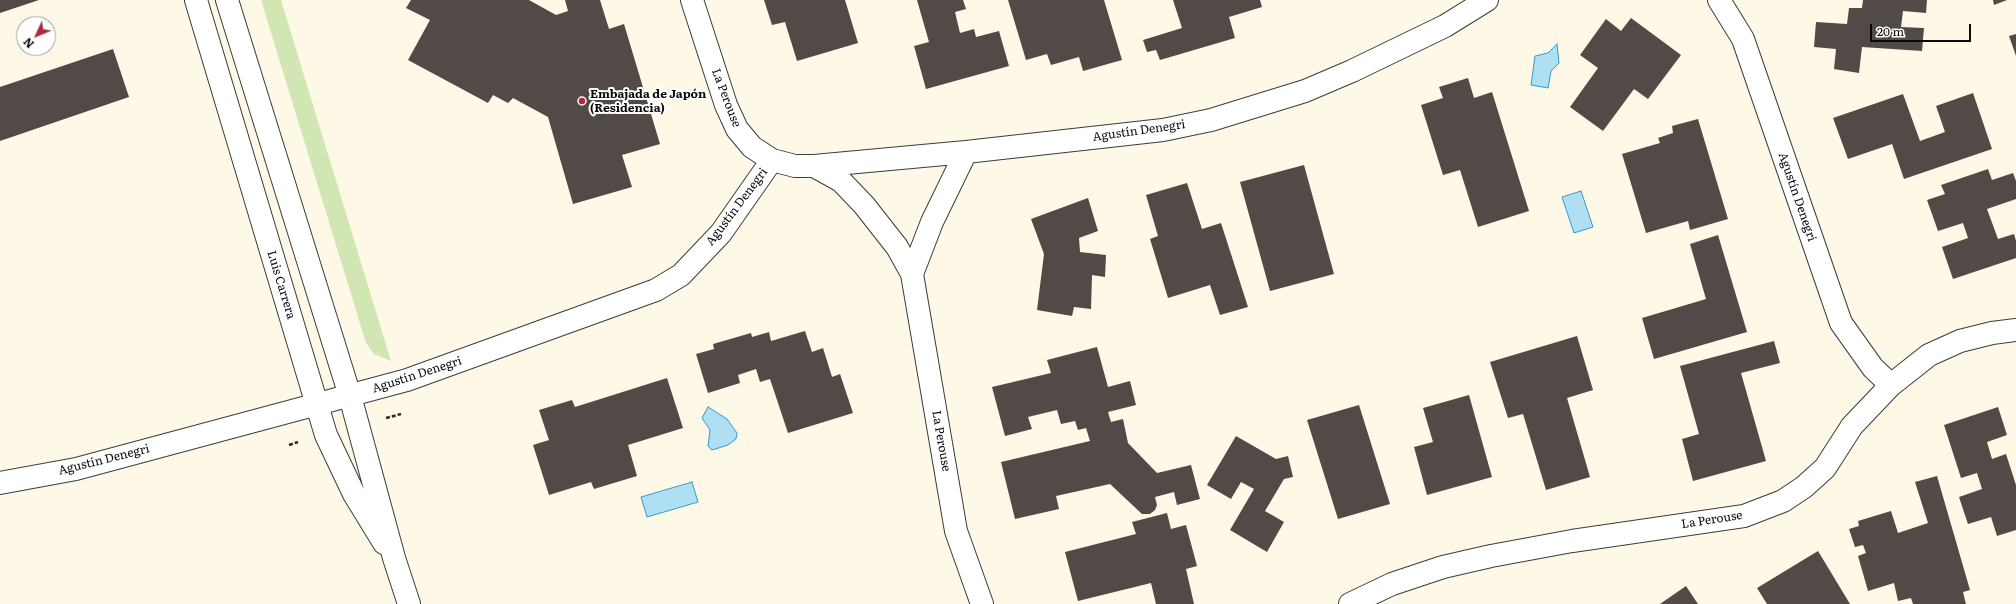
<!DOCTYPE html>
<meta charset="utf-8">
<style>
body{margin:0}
#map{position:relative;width:2016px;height:604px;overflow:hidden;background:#fef8e7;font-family:Literata,serif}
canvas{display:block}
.north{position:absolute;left:16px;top:16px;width:40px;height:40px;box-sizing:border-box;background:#fff;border:1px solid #9d9d9d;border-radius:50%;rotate:226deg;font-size:11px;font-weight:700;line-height:16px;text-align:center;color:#090909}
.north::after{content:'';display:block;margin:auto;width:14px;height:18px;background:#b3283a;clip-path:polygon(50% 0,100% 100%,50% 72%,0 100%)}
.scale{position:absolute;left:1870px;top:24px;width:101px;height:18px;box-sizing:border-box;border:2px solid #090909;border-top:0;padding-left:5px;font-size:12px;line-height:14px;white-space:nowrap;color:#090909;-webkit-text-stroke:3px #fff;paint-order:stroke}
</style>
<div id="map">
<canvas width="2016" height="604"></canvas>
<div class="north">N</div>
<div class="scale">20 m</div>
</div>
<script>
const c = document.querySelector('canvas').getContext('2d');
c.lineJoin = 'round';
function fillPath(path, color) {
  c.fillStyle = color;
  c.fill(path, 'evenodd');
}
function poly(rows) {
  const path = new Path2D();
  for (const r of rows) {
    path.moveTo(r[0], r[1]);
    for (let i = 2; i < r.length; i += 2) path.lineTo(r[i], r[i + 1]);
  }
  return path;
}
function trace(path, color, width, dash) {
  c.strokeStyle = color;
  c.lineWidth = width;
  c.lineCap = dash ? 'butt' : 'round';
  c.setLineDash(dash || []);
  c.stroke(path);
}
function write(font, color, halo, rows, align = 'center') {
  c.font = font + ' Literata,serif';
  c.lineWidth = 4;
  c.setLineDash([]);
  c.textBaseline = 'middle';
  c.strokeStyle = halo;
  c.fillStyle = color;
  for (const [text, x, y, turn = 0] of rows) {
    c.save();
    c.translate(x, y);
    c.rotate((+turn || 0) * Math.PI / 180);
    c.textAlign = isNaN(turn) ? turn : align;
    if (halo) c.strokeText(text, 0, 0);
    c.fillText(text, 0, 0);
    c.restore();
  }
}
const green = poly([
 [261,0,281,0,391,361,374,354,366,343]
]);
const water = poly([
 [1557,44,1559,63,1551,71,1548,88,1531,85,1535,56,1548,53,1557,44],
 [1581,191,1593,227,1574,233,1562,197,1581,191],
 [708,407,727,419,737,433,736,439,728,445,712,450,708,446,710,430,702,418,708,407],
 [692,482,698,502,647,517,641,497,692,482]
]);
const building = poly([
 [0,0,39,0,0,13],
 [411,0,529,0,556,15,568,11,565,0,600,0,609,29,624,24,660,144,622,155,632,187,573,204,548,117,513,98,508,103,493,95,488,103,408,60,430,20,406,8],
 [764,0,845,0,858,43,797,61,785,22,772,25],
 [917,0,963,0,966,9,955,12,960,33,974,29,976,37,999,31,1009,66,926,89,914,46,929,42],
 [1008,0,1104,0,1122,60,1083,71,1079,57,1051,65,1047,54,1026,60],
 [1173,0,1260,0,1262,7,1229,17,1235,38,1160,60,1156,50,1147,52,1143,40,1182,28],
 [1863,0,1927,0,1926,13,1903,11,1901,27,1924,28,1922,51,1862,47,1859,73,1834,69,1836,49,1814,47,1816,22,1847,24,1849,8,1862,8],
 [1993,0,2007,0,1994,5],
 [1631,18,1681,55,1648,99,1634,89,1603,131,1570,107,1598,68,1580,55,1606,19,1621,31],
 [2016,34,2016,56,2009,36],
 [113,49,129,97,0,141,0,87],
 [1468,78,1474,98,1492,92,1529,211,1478,227,1460,170,1443,175,1421,105,1443,98,1439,87],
 [1973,93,1992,149,1904,179,1892,144,1848,159,1833,118,1903,94,1920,141,1945,132,1936,106],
 [1698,119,1728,219,1690,230,1688,221,1646,233,1622,154,1660,143,1658,138,1673,133,1672,126],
 [1304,165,1334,274,1270,291,1240,182],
 [1988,169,1992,180,2013,173,2016,181,2016,199,1987,209,1998,239,2014,234,2016,241,2016,258,1953,279,1942,247,1968,238,1963,223,1938,231,1927,200,1945,194,1941,185],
 [1187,183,1202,229,1221,223,1248,307,1220,315,1210,285,1168,298,1150,239,1158,236,1146,195],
 [1088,198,1098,231,1079,238,1080,252,1106,255,1105,277,1092,275,1091,309,1074,307,1072,316,1037,310,1044,254,1031,219],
 [1718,235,1747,332,1654,359,1642,318,1706,299,1690,244],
 [805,331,812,352,823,348,832,377,840,374,853,413,788,433,770,379,760,382,756,369,738,375,740,383,708,393,696,354,714,349,713,344,751,333,752,337,769,332,771,341],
 [1577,336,1593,390,1567,398,1590,477,1546,490,1523,414,1508,418,1490,362],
 [1774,341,1780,363,1741,373,1766,461,1693,481,1682,439,1699,434,1680,366],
 [1097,347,1108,387,1130,381,1136,405,1108,412,1111,422,1123,419,1128,443,1157,473,1191,465,1200,499,1177,505,1174,492,1155,497,1157,505,1155,510,1150,514,1142,514,1110,484,1056,496,1059,509,1015,519,1001,462,1090,441,1086,428,1078,430,1075,421,1061,424,1057,410,1028,417,1032,429,1005,436,992,387,1051,373,1047,360],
 [667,378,683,428,628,445,637,476,594,489,591,482,549,495,533,445,549,440,539,410,572,400,575,407],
 [1469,395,1492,477,1427,495,1414,447,1433,442,1423,408],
 [1359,405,1390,504,1338,519,1307,420],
 [1998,407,2007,435,1987,442,1992,459,2006,454,2016,485,2016,530,1997,536,1991,517,1968,524,1959,497,1982,489,1977,473,1961,478,1944,425],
 [1236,436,1276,459,1288,456,1293,477,1284,479,1265,511,1284,522,1267,552,1230,530,1254,489,1241,482,1231,499,1207,485],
 [1937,476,1970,590,1963,592,1966,604,1913,604,1911,598,1898,601,1894,583,1868,591,1858,556,1866,553,1863,545,1855,547,1849,529,1859,526,1858,521,1891,511,1898,533,1928,523,1915,482],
 [1167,513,1171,529,1186,525,1197,566,1186,569,1194,604,1156,604,1151,583,1078,601,1065,552,1136,534,1132,522],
 [1818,551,1850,604,1767,604,1757,588],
 [1686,586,1698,604,1660,604]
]);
const path = poly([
 [386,418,401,414],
 [289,445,298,442]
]);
const minor = poly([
 [196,0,326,435,354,494,384,543],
 [227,0,350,396,394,558,409,604],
 [692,0,726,105,737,129,752,147,772,160,795,166,814,166,841,181,864,205,897,247,912,274,956,531,982,604],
 [1719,0,1743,39,1841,323,1873,368,1891,385],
 [814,166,966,152,1163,130,1211,120,1305,91,1352,71,1445,26,1487,0],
 [912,274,932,222,966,152],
 [0,483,76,469,407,380,656,290,681,275,721,233,772,160],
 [1350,604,1392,584,1443,567,1491,556,1572,541,1744,516,1783,501,1804,487,1825,468,1852,426,1891,385,1929,355,1960,341,1992,333,2016,330]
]);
const markers = [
 [582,101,4,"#b3283a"]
];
const poiNames = [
 ["Embajada de Japón",590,94],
 ["(Residencia)",590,108]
];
const streetNames = [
 ["La Perouse",726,98,69],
 ["Agustín Denegri",1139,131,-8],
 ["Agustín Denegri",1797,197,71],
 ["Agustín Denegri",737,207,-53],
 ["Luis Carrera",281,285,73],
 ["Agustín Denegri",417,375,-18],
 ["La Perouse",941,441,80],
 ["Agustín Denegri",104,460,-14],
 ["La Perouse",1712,520,-9]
];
fillPath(green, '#d2e6b3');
fillPath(water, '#aedff3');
trace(water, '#379ac7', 1);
fillPath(building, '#514a46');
trace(minor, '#3c3c3c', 24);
trace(path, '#2b2b2b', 2.5, [4, 2]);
trace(minor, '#fff', 22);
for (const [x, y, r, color] of markers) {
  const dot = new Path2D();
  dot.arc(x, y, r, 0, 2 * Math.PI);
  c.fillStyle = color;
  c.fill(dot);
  trace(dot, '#fff', 1.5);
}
write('bold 12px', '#090909', '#fff', poiNames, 'left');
write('12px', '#090909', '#fff', streetNames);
</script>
